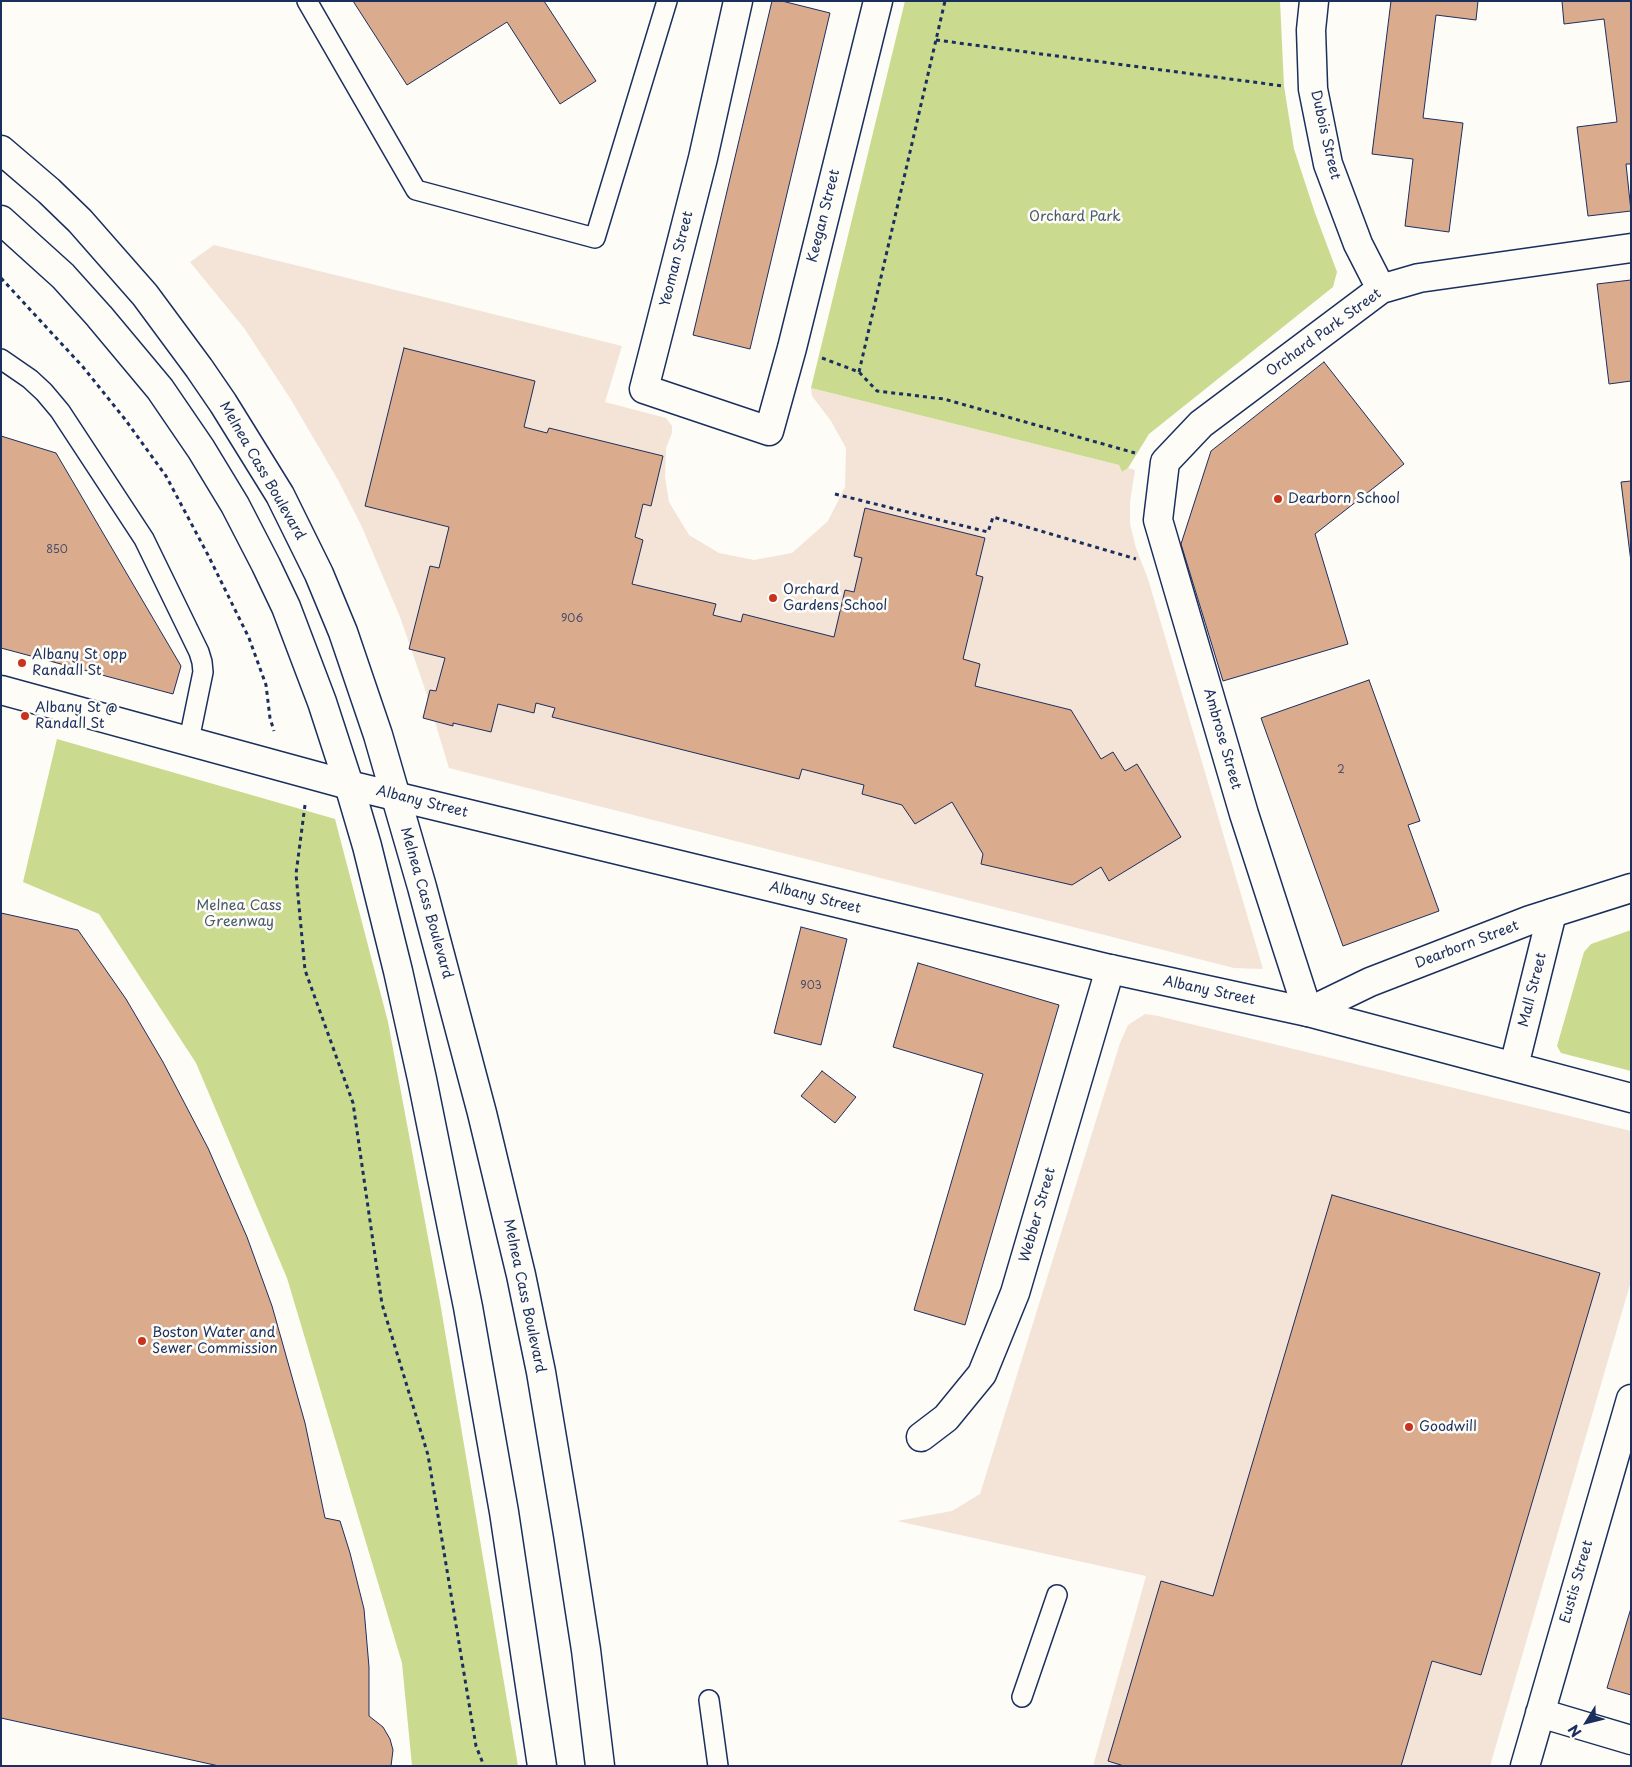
<!DOCTYPE html>
<style>
body{margin:0}
#map{position:relative;width:1632px;height:1767px;overflow:hidden;background:#fdfcf7;font-family:"Playpen Sans",sans-serif}
canvas{display:block}
.frame{position:absolute;inset:0;border:2px solid #1b2f5e;pointer-events:none}
.north{position:absolute;left:1562px;top:1697px;width:50px;height:50px;-webkit-text-stroke:4px #fdfcf7;paint-order:stroke;rotate:234deg;font-size:14px;font-weight:700;line-height:20px;text-align:center;color:#1b2f5e}
.north::after{content:'';display:block;margin:auto;width:18px;height:22px;background:#1b2f5e;clip-path:polygon(50% 0,100% 100%,50% 72%,0 100%)}
</style>
<div id="map">
<canvas width="1632" height="1767"></canvas>
<div class="frame"></div>
<div class="north">N</div>
</div>
<script>
const c = document.querySelector('canvas').getContext('2d');
c.lineJoin = 'round';
function fillPath(path, color) {
  c.fillStyle = color;
  c.fill(path, 'evenodd');
}
function poly(rows) {
  const path = new Path2D();
  for (const r of rows) {
    path.moveTo(r[0], r[1]);
    for (let i = 2; i < r.length; i += 2) path.lineTo(r[i], r[i + 1]);
  }
  return path;
}
function trace(path, color, width, dash) {
  c.strokeStyle = color;
  c.lineWidth = width;
  c.lineCap = dash ? 'butt' : 'round';
  c.setLineDash(dash || []);
  c.stroke(path);
}
function write(font, color, halo, rows, align = 'center') {
  c.font = font + ' "Playpen Sans",sans-serif';
  c.lineWidth = 5;
  c.setLineDash([]);
  c.textBaseline = 'middle';
  c.strokeStyle = halo;
  c.fillStyle = color;
  for (const [text, x, y, turn = 0] of rows) {
    c.save();
    c.translate(x, y);
    c.rotate((+turn || 0) * Math.PI / 180);
    c.textAlign = isNaN(turn) ? turn : align;
    if (halo) c.strokeText(text, 0, 0);
    c.fillText(text, 0, 0);
    c.restore();
  }
}
const built = poly([
 [214,245,622,346,605,402,666,418,672,426,672,433,666,448,665,477,669,502,689,535,719,553,754,560,792,553,828,521,845,487,846,448,831,421,812,396,811,388,1119,465,1122,472,1128,468,1135,470,1130,502,1130,524,1136,548,1148,579,1263,969,1234,968,449,768,425,689,400,617,362,527,338,480,290,398,244,328,190,262],
 [1145,1014,1158,1016,1631,1131,1631,1281,1490,1766,1093,1766,1146,1576,897,1521,952,1511,980,1494,1120,1043,1128,1025]
]);
const green = poly([
 [905,1,1280,1,1284,86,1294,149,1315,213,1337,272,1333,287,1149,434,1128,468,1122,472,1119,465,811,388],
 [57,739,335,819,388,1022,440,1302,518,1766,412,1766,402,1663,287,1278,196,1063,99,914,23,882],
 [1631,930,1631,1071,1561,1053,1557,1046,1584,952,1591,944]
]);
const building = poly([
 [353,1,544,1,596,81,560,104,507,22,407,85,353,1],
 [772,1,782,1,830,13,750,349,693,335,772,1],
 [1391,1,1478,1,1476,20,1436,15,1423,118,1463,123,1449,232,1405,226,1413,159,1372,154,1391,1],
 [1562,1,1631,1,1631,164,1626,164,1631,211,1588,216,1577,127,1617,122,1604,19,1564,24,1562,1],
 [1631,280,1631,381,1609,384,1597,284,1631,280],
 [404,348,535,381,524,427,547,433,549,428,663,456,651,506,643,504,635,537,643,540,632,584,716,604,713,615,741,622,743,614,834,637,845,590,854,592,862,558,854,556,865,508,985,538,976,575,983,577,963,659,980,664,975,686,1071,710,1101,759,1113,752,1125,771,1137,764,1181,837,1109,881,1101,867,1072,885,981,864,983,854,952,802,915,824,902,805,862,794,864,785,802,769,799,779,552,717,555,708,536,703,534,713,498,704,491,732,453,723,453,726,423,718,430,690,436,691,445,658,409,649,430,566,439,568,449,527,365,506,404,348],
 [1324,362,1404,464,1315,534,1348,644,1223,681,1181,544,1211,451,1324,362],
 [1,436,56,453,181,666,173,694,1,648,1,436],
 [1631,481,1631,562,1621,482,1631,481],
 [1369,680,1420,821,1408,825,1439,911,1343,946,1261,718,1369,680],
 [1,913,78,930,126,999,163,1062,208,1148,247,1237,272,1306,305,1423,325,1518,340,1521,350,1553,364,1609,369,1667,369,1716,383,1727,390,1739,393,1750,391,1766,219,1766,1,1718,1,913],
 [801,927,847,939,821,1045,774,1033,801,927],
 [918,963,1059,1005,965,1325,914,1310,983,1074,893,1047,918,963],
 [822,1071,856,1097,835,1123,801,1096,822,1071],
 [1332,1195,1600,1273,1481,1675,1432,1661,1401,1766,1124,1766,1108,1761,1161,1581,1213,1596,1332,1195],
 [1631,1608,1631,1695,1607,1688,1631,1608]
]);
const path = poly([
 [936,40,1283,86],
 [1,278,83,367,124,418,166,476,208,555,249,638,266,685,270,718,274,731],
 [822,358,859,372,877,391,944,399,1135,453],
 [859,372,945,1],
 [835,494,988,532,993,517,1136,559],
 [305,805,296,874,305,970,353,1103,382,1304,428,1455,476,1746,484,1766]
]);
const lane = poly([
 [307,1,416,190,595,238,667,1],
 [1,359,30,379,44,392,60,411,144,539,199,652,202,662,203,672,189,740],
 [1022,1697,1057,1595],
 [709,1700,718,1766]
]);
const street = poly([
 [738,1,703,158,644,389,769,431,792,348,878,1],
 [1314,1,1311,30,1313,89,1328,164,1358,244,1381,289],
 [1631,248,1419,278,1381,289,1201,424,1165,462,1158,520,1244,814,1308,1012,1631,1098],
 [1514,1066,1552,913],
 [921,1437,946,1418,982,1374,1015,1293,1110,969],
 [1540,1713,1631,1740],
 [1525,1766,1631,1399]
]);
const secondary = poly([
 [1,690,349,785,1110,969,1308,1012,1370,982,1530,920,1631,888]
]);
const primary = poly([
 [1,150,49,191,80,221,145,295,199,368,223,403,280,495,319,574,343,632,378,735,422,887,482,1113,521,1275,541,1372,568,1534,586,1650,600,1766],
 [1,220,63,276,99,316,160,389,201,449,235,505,266,565,286,607,322,702,349,785,367,846,398,971,422,1079,468,1307,504,1512,542,1766]
]);
const markers = [
 [1278,499,5,"#c8321e"],
 [773,598,5,"#c8321e"],
 [22,663,5,"#c8321e"],
 [25,716,5,"#c8321e"],
 [142,1341,5,"#c8321e"],
 [1409,1427,5,"#c8321e"]
];
const numberNames = [
 ["850",57,550],
 ["906",572,619],
 ["2",1341,770],
 ["903",811,986]
];
const streetNames = [
 ["Dubois Street",1325,135,77],
 ["Keegan Street",824,216,-76],
 ["Yeoman Street",677,259,-76],
 ["Orchard Park Street",1324,333,-36],
 ["Melnea Cass Boulevard",262,471,60],
 ["Ambrose Street",1222,739,74],
 ["Albany Street",422,802,14],
 ["Albany Street",815,898,14],
 ["Melnea Cass Boulevard",426,903,74],
 ["Dearborn Street",1467,945,-21],
 ["Mall Street",1533,990,-76],
 ["Albany Street",1209,991,12],
 ["Webber Street",1038,1215,-74],
 ["Melnea Cass Boulevard",524,1296,78],
 ["Eustis Street",1577,1582,-74]
];
const parkNames = [
 ["Orchard Park",1075,217],
 ["Melnea Cass",239,906],
 ["Greenway",239,922]
];
const poiNames = [
 ["Dearborn School",1288,499],
 ["Orchard",783,590],
 ["Gardens School",783,606],
 ["Albany St opp",32,655],
 ["Randall St",32,671],
 ["Albany St @",35,708],
 ["Randall St",35,724],
 ["Boston Water and",152,1333],
 ["Sewer Commission",152,1349],
 ["Goodwill",1419,1427]
];
fillPath(built, '#f3e4d7');
fillPath(green, '#cada8e');
fillPath(building, '#dbab8d');
trace(building, '#1b2f5e', 1);
trace(lane, '#1b2f5e', 22);
trace(street, '#1b2f5e', 31);
trace(secondary, '#1b2f5e', 31);
trace(primary, '#1b2f5e', 31);
trace(path, '#1b2f5e', 3, [4, 4]);
trace(lane, '#fdfcf7', 19);
trace(street, '#fdfcf7', 28);
trace(secondary, '#fdfcf7', 28);
trace(primary, '#fdfcf7', 28);
for (const [x, y, r, color] of markers) {
  const dot = new Path2D();
  dot.arc(x, y, r, 0, 2 * Math.PI);
  c.fillStyle = color;
  c.fill(dot);
  trace(dot, '#fdfcf7', 2);
}
write('11px', '#4b4e6a', null, numberNames);
write('14px', '#1b2f5e', '#fdfcf7', streetNames);
write('14px', '#475a6a', '#fdfcf7', parkNames);
write('14px', '#1b2f5e', '#fdfcf7', poiNames, 'left');
</script>
